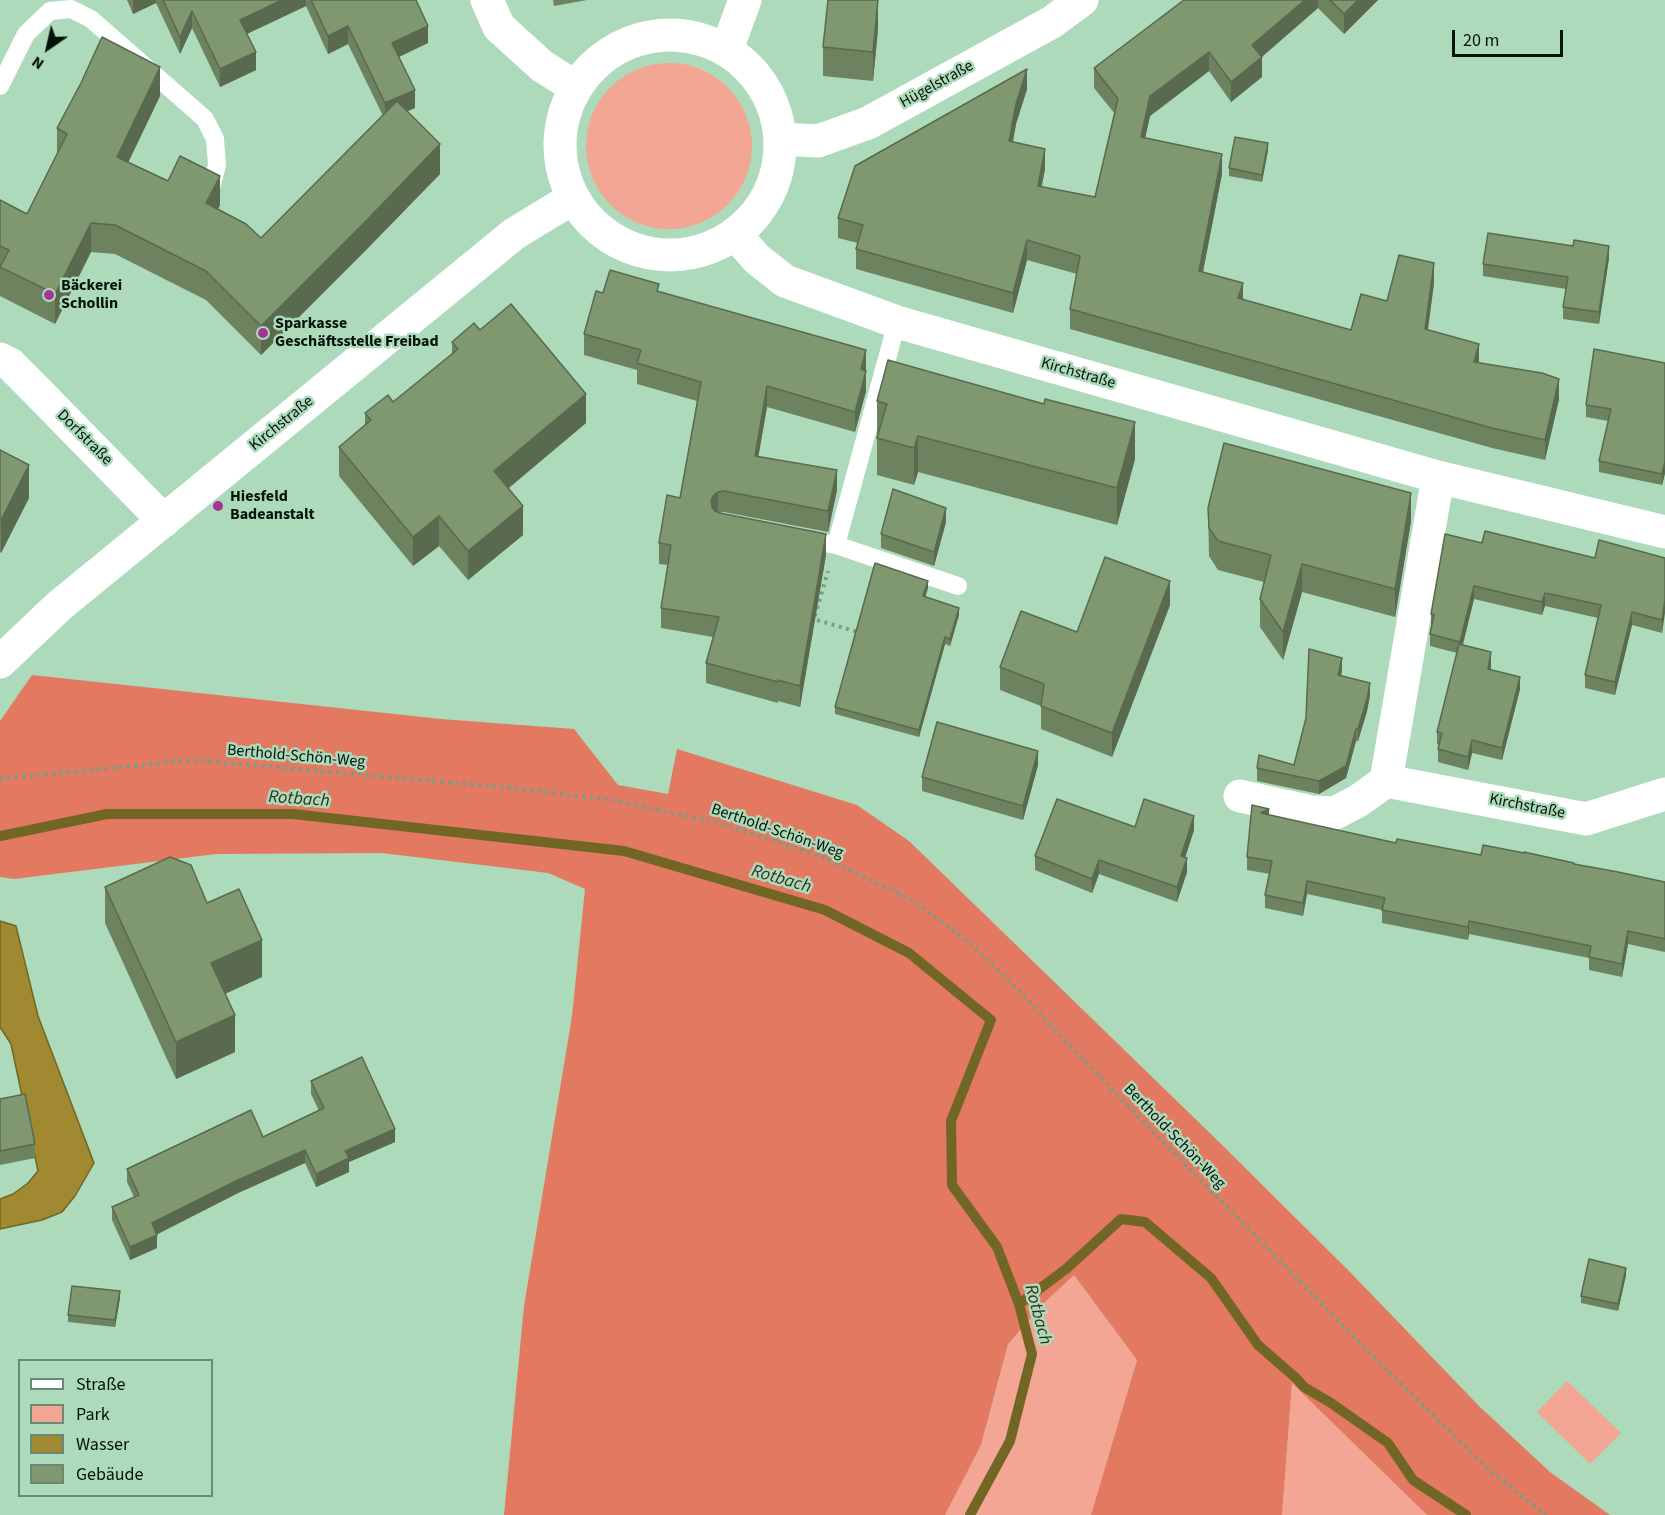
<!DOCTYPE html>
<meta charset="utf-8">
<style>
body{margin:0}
#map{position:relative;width:1665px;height:1515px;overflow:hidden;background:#addabb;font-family:"Source Sans 3",sans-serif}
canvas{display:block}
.legend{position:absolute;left:18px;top:1359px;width:195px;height:138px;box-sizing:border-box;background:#addabb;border:2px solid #698a74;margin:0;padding:8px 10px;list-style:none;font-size:18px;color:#041309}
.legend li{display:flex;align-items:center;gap:12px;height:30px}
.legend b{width:30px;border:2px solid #698a74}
.north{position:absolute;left:18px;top:18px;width:60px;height:60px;-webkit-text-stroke:4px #addabb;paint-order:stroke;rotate:214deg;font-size:16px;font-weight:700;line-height:24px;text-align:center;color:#041309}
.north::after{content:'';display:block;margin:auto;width:21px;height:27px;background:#041309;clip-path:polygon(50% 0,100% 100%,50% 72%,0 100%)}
.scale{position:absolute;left:1452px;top:30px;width:111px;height:27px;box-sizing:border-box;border:3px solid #041309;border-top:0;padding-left:8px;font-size:18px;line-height:21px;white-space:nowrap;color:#041309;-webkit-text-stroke:4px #addabb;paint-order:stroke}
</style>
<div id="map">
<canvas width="1665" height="1515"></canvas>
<ul class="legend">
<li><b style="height:8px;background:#fff"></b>Straße</li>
<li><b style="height:16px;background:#f3a693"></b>Park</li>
<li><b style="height:16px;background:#a08930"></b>Wasser</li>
<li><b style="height:16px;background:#7f9870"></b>Gebäude</li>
</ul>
<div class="north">N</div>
<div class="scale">20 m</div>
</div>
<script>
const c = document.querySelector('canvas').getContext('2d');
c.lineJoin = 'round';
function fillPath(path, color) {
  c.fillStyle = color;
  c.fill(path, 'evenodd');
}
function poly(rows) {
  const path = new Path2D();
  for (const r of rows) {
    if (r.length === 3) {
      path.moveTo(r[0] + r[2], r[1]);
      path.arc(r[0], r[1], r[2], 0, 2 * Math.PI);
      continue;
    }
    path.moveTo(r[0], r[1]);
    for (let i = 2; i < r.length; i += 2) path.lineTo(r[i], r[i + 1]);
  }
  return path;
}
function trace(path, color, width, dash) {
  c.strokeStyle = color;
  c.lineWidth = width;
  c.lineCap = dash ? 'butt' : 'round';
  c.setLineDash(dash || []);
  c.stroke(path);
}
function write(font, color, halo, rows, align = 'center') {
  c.font = font + ' "Source Sans 3",sans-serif';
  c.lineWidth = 5;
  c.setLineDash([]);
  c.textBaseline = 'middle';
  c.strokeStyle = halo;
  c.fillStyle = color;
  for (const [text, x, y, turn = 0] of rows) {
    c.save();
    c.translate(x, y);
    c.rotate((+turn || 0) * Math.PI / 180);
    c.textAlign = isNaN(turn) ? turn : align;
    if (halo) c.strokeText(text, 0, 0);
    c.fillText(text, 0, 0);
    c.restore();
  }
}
const green = poly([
 [669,146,83],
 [1074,1275,1137,1360,1091,1515,945,1515,981,1445,1008,1344,1045,1302],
 [1567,1381,1621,1433,1590,1464,1537,1412],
 [1292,1382,1427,1515,1282,1515]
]);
const forest = poly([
 [32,675,441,719,574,729,618,785,668,794,677,749,857,805,909,841,1216,1139,1350,1272,1480,1407,1550,1472,1610,1515,1427,1515,1292,1383,1282,1515,1091,1515,1137,1360,1074,1275,1045,1302,1008,1344,981,1445,945,1515,504,1515,524,1306,572,1016,585,889,548,873,382,853,216,854,14,879,0,877,0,721]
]);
const water = poly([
 [0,921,16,926,38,1016,94,1163,75,1196,62,1212,42,1220,0,1229,0,1199,13,1194,28,1183,38,1171,11,1044,0,1027,0,921]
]);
const stream = poly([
 [0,836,107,814,293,814,624,851,825,910,909,953,991,1020,951,1121,952,1185,997,1247,1019,1304,1032,1354,1010,1441,970,1515],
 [1019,1304,1066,1269,1121,1219,1145,1222,1211,1278,1258,1345,1296,1378,1304,1387,1331,1403,1388,1443,1413,1480,1466,1515]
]);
const path = poly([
 [815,616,828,571],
 [810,618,861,633],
 [0,779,192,760,502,787,613,800,719,823,820,856,912,900,970,943,1019,991,1115,1093,1390,1373,1486,1467,1546,1515]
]);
const service = poly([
 [0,86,26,34,50,11,71,9,91,19,205,119,215,139,217,165,211,188],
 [803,539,836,545,897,322],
 [836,545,958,586]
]);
const minor = poly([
 [487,0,499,27,542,66,575,87],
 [727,49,745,0],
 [736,235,757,259,785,281,897,322,1438,477,1665,532],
 [0,359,10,364,32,386,164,521],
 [1438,477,1386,781,1586,819,1665,794],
 [1240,796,1312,812,1335,813,1358,801,1386,781]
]);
const tertiary = poly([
 [670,145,110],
 [781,139,818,141,868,123,1052,22,1082,0],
 [0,662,59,606,514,234,573,198]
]);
const wall = poly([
 [127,0,416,0,428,43,399,57,415,108,407,111,440,174,366,250,261,355,206,300,115,254,91,252,55,324,0,296,0,200,27,214,57,153,57,128,160,96,128,162,220,205,218,209,261,238,383,116,348,44,328,54,306,6,247,34,256,70,220,87,192,28,180,54,156,3,133,14],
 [553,0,587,0,554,6],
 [1184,0,1378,0,1344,34,1318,8,1262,57,1262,77,1231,102,1209,71,1150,116,1145,138,1222,174,1203,272,1243,300,1351,330,1387,301,1434,283,1428,330,1479,363,1559,399,1545,460,1492,448,1070,329,1070,309,1077,274,1027,260,1013,313,856,269,856,249,858,243,838,238,838,218,1027,89,1016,124,1013,142,1045,169,1041,187,1095,197,1115,114,1094,88,1094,68],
 [878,29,873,81,823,76,823,47],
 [1268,150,1262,182,1229,176,1229,168],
 [1609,258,1599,324,1563,319,1563,307,1566,289,1483,276,1483,264],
 [659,292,866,350,866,391,855,432,767,407,758,456,837,490,828,532,724,512,718,513,826,555,800,707,778,701,778,703,706,683,706,663,713,637,661,628,661,608,668,565,659,564,659,543,680,498,697,401,637,384,637,370,584,355,584,334,603,293],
 [480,330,586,423,509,488,523,535,468,580,439,546,413,566,339,476,339,447,365,425,365,413,393,402,452,354,452,342],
 [1665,363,1665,473,1662,485,1599,472,1599,461,1608,421,1586,417,1586,405],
 [877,401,1135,459,1117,525,918,472,914,485,877,475],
 [0,450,29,498,1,553,0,552],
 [1208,508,1411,521,1395,617,1302,592,1283,660,1260,627,1260,599,1264,582,1218,570,1209,556],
 [946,522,934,566,881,548,881,534],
 [1482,543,1595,558,1665,558,1662,633,1632,625,1615,695,1585,688,1585,675,1598,618,1545,606,1542,615,1474,599,1463,645,1491,665,1491,669,1520,689,1502,760,1472,753,1468,770,1438,762,1438,749,1439,745,1437,744,1437,732,1457,653,1430,646,1430,634,1431,626,1431,614],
 [928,588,925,597,959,615,950,646,945,644,919,737,835,714,835,707],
 [1170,605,1112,757,1041,729,1041,706,1000,690,1000,667,1077,632],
 [1342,671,1341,675,1370,695,1367,711,1358,741,1356,741,1346,778,1319,794,1257,781,1257,768,1294,765],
 [1038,765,1023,820,922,791,922,777],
 [1269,815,1396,843,1481,855,1574,864,1665,882,1665,952,1628,944,1622,977,1589,970,1589,958,1469,934,1468,940,1382,923,1382,910,1307,894,1303,916,1265,908,1265,895,1270,874,1247,870,1247,857],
 [1135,827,1194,830,1185,858,1187,872,1177,902,1099,874,1092,893,1035,870,1035,856],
 [105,887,207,903,262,977,225,994,235,1052,176,1079,105,923],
 [311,1081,395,1142,349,1162,349,1172,316,1187,305,1163,238,1193,157,1234,157,1248,130,1260,112,1220,112,1207,134,1197,127,1182,127,1169,263,1137,319,1111,311,1094],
 [0,1099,35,1144,35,1158,0,1165],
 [1626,1275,1618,1311,1581,1303,1581,1296],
 [120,1298,115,1327,68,1322,68,1315]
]);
const shadedWall = poly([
 [133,0,156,0,156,3,133,14],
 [282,0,306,0,306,6,240,37,240,20],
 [878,0,878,29,873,81,873,52],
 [1305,0,1318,0,1318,8,1252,65,1252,45],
 [1358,0,1378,0,1344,34,1344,14],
 [192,11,192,28,180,54,180,37],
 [348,26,348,44,328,54,328,36],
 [428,26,428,43,392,60,392,43],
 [256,52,256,70,220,87,220,69],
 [1209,52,1209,71,1150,116,1141,157,1141,137,1150,96],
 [1262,57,1262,77,1231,102,1231,82],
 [160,67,160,96,117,186,117,157],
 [1027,69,1027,89,1016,124,1009,161,1009,141,1016,104],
 [415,90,415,108,385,121,385,103],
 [1268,143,1268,150,1262,182,1262,175],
 [440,144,440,174,366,250,261,355,261,326],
 [1045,149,1045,169,1038,206,1038,186],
 [1222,154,1222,174,1199,291,1199,271],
 [220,176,220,205,206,232,206,203],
 [91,223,91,252,55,324,55,294],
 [1027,240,1027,260,1013,313,1013,293],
 [1609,246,1609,258,1599,324,1599,312],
 [1434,263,1434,283,1425,349,1425,329],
 [1243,283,1243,303,1238,298],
 [1479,344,1479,364,1474,362],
 [866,350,866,371,861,369],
 [866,371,866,391,855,432,855,412],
 [1559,379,1559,399,1545,460,1545,440],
 [767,386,767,407,755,476,755,456],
 [586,394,586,423,494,500,494,471],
 [1135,422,1135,459,1117,525,1117,488],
 [918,436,918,472,914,485,914,448],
 [1665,461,1665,473,1662,485,1662,474],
 [29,465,29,498,1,553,1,520],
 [837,470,837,490,828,532,828,511],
 [718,492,718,513,711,520,711,500,714,495],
 [1411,493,1411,521,1395,617,1395,589],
 [523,506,523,535,468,580,468,551],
 [946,508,946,522,934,566,934,552],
 [439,516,439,546,413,566,413,537],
 [826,534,826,555,800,707,800,686],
 [1302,564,1302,592,1283,660,1283,632],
 [928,581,928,588,923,604,923,596],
 [1170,581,1170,605,1112,757,1112,733],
 [1474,586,1474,599,1460,654,1460,642],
 [1545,593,1545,606,1542,615,1542,602],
 [1665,600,1665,613,1662,633,1662,620],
 [959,608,959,615,950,646,950,639],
 [1632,612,1632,625,1615,695,1615,682],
 [945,637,945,644,919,737,919,730],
 [1491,652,1491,665,1488,681,1488,669],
 [1342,658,1342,671,1338,687,1338,675],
 [1520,677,1520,689,1502,760,1502,748],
 [1370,683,1370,695,1367,711,1358,741,1358,729],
 [1356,729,1356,741,1346,778,1319,794,1319,781],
 [1472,740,1472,753,1468,770,1468,757],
 [1038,751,1038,765,1023,820,1023,806],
 [1269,809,1269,822,1261,813],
 [1194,816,1194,830,1181,870,1181,856],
 [1187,858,1187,872,1177,902,1177,887],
 [1099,860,1099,874,1092,893,1092,879],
 [1307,881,1307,894,1303,916,1303,903],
 [1469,921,1469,934,1468,940,1468,927],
 [1628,931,1628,944,1622,977,1622,964],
 [262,940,262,977,211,1000,211,963],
 [235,1015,235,1052,176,1079,176,1042],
 [395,1129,395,1142,349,1162,349,1172,316,1187,316,1174,345,1151],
 [305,1150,305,1163,238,1193,152,1237,152,1223,238,1180],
 [157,1235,157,1248,130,1260,130,1247],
 [1626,1268,1626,1275,1618,1311,1618,1304],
 [120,1291,120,1298,115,1327,115,1320]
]);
const building = poly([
 [163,0,282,0,240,20,256,52,220,69,192,11,180,37,163,0],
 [311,0,416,0,428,26,392,43,415,90,385,103,348,26,328,36,311,0],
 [828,0,878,0,873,52,823,47,828,0],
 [1184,0,1305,0,1252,45,1262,57,1231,82,1209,52,1150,96,1141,137,1222,154,1199,271,1243,283,1238,298,1351,330,1361,294,1387,301,1399,255,1434,263,1425,329,1479,344,1474,362,1542,373,1559,379,1545,440,1492,428,1070,309,1080,256,1027,240,1013,293,856,249,863,225,838,218,855,166,1027,69,1016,104,1009,141,1045,149,1038,186,1095,197,1118,99,1094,68,1184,0],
 [1330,0,1358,0,1344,14,1330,0],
 [102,37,160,67,117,157,168,181,180,156,220,176,206,203,246,224,261,238,397,101,440,144,366,221,261,326,206,271,115,225,91,223,55,294,0,267,9,250,0,246,0,200,27,214,67,134,57,128,81,83,102,37],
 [1235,137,1268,143,1262,175,1229,168,1235,137],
 [1488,233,1573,246,1574,240,1609,246,1599,312,1563,307,1568,277,1483,264,1488,233],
 [610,270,659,284,657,291,866,350,861,369,866,371,855,412,767,386,755,456,837,470,828,511,724,491,718,492,714,495,711,500,712,507,715,511,720,513,826,534,800,686,778,680,778,682,706,663,719,617,661,608,671,545,659,543,667,495,680,498,701,382,637,363,641,350,584,334,596,291,603,293,610,270],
 [511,304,586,394,494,471,523,506,468,551,439,516,413,537,339,447,371,420,365,413,388,395,393,402,458,349,452,342,474,323,480,330,511,304],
 [1594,349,1665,363,1665,461,1662,474,1599,461,1611,409,1586,405,1594,349],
 [888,360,1044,404,1045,399,1135,422,1117,488,918,436,914,448,877,438,887,404,877,401,888,360],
 [1224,443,1411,493,1395,589,1302,564,1283,632,1260,599,1271,555,1218,541,1209,528,1208,508,1224,443],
 [0,450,29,465,1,520,0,519,0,450],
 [893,489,946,508,934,552,881,534,893,489],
 [1485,531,1595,558,1599,540,1665,558,1665,600,1662,620,1632,612,1615,682,1585,675,1601,605,1545,593,1542,602,1474,586,1460,642,1430,634,1434,615,1431,614,1445,534,1482,543,1485,531],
 [1105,557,1170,581,1112,733,1041,706,1044,684,1000,667,1021,611,1077,632,1105,557],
 [875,563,928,581,923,596,959,608,950,639,945,637,919,730,835,707,875,563],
 [1459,644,1491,652,1488,669,1520,677,1502,748,1472,740,1468,757,1438,749,1442,733,1437,732,1459,644],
 [1309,649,1342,658,1338,675,1370,683,1367,699,1358,729,1356,729,1346,766,1319,781,1257,768,1259,755,1294,765,1306,718,1309,649],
 [937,722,1038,751,1023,806,922,777,937,722],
 [1057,799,1135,827,1144,799,1194,816,1181,856,1187,858,1177,887,1099,860,1092,879,1035,856,1057,799],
 [1252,805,1269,809,1261,813,1396,843,1397,839,1481,855,1483,845,1524,853,1524,852,1574,863,1574,864,1618,872,1665,882,1665,939,1628,931,1622,964,1589,957,1591,946,1469,921,1468,927,1382,910,1385,898,1307,881,1303,903,1265,895,1272,861,1247,857,1252,805],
 [170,857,191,865,207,903,239,889,262,940,211,963,235,1015,176,1042,105,887,170,857],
 [362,1057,395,1129,345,1151,349,1158,316,1174,305,1150,238,1180,152,1223,157,1235,130,1247,112,1207,139,1195,127,1169,251,1110,263,1137,324,1108,311,1081,362,1057],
 [25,1094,35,1144,0,1151,0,1099,25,1094],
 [1589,1259,1626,1268,1618,1304,1581,1296,1589,1259],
 [72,1286,120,1291,115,1320,68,1315,72,1286]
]);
const markers = [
 [49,295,6,"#a43593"],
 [263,333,6,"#a43593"],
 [218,506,6,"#a43593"]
];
const streetNames = [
 ["Hügelstraße",937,85,-29],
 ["Kirchstraße",1078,374,16],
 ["Kirchstraße",282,424,-39],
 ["Dorfstraße",84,438,45],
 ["Berthold-Schön-Weg",296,757,5],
 ["Kirchstraße",1527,807,11],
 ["Berthold-Schön-Weg",777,832,19],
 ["Berthold-Schön-Weg",1174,1137,46]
];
const poiNames = [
 ["Bäckerei",61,286],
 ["Schollin",61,304],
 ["Sparkasse",275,324],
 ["Geschäftsstelle Freibad",275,342],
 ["Hiesfeld",230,497],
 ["Badeanstalt",230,515]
];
const waterNames = [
 ["Rotbach",299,800,4],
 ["Rotbach",781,880,16],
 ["Rotbach",1037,1315,75]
];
fillPath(green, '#f3a693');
fillPath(forest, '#e37960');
fillPath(water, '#a08930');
trace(water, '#716624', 1.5);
trace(stream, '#716624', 10);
trace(path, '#799d84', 4, [3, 4.5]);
trace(service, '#fff', 18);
trace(minor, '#fff', 33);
trace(tertiary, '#fff', 33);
fillPath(wall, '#6d8360');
fillPath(shadedWall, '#596a4e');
fillPath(building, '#7f9870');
trace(building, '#596a4e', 1.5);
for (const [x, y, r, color] of markers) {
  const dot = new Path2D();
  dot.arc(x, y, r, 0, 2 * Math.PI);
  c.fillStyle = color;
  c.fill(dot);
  trace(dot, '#addabb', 2);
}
write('16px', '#041309', '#addabb', streetNames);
write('bold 16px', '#041309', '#addabb', poiNames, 'left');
write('italic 18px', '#35301c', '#addabb', waterNames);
</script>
